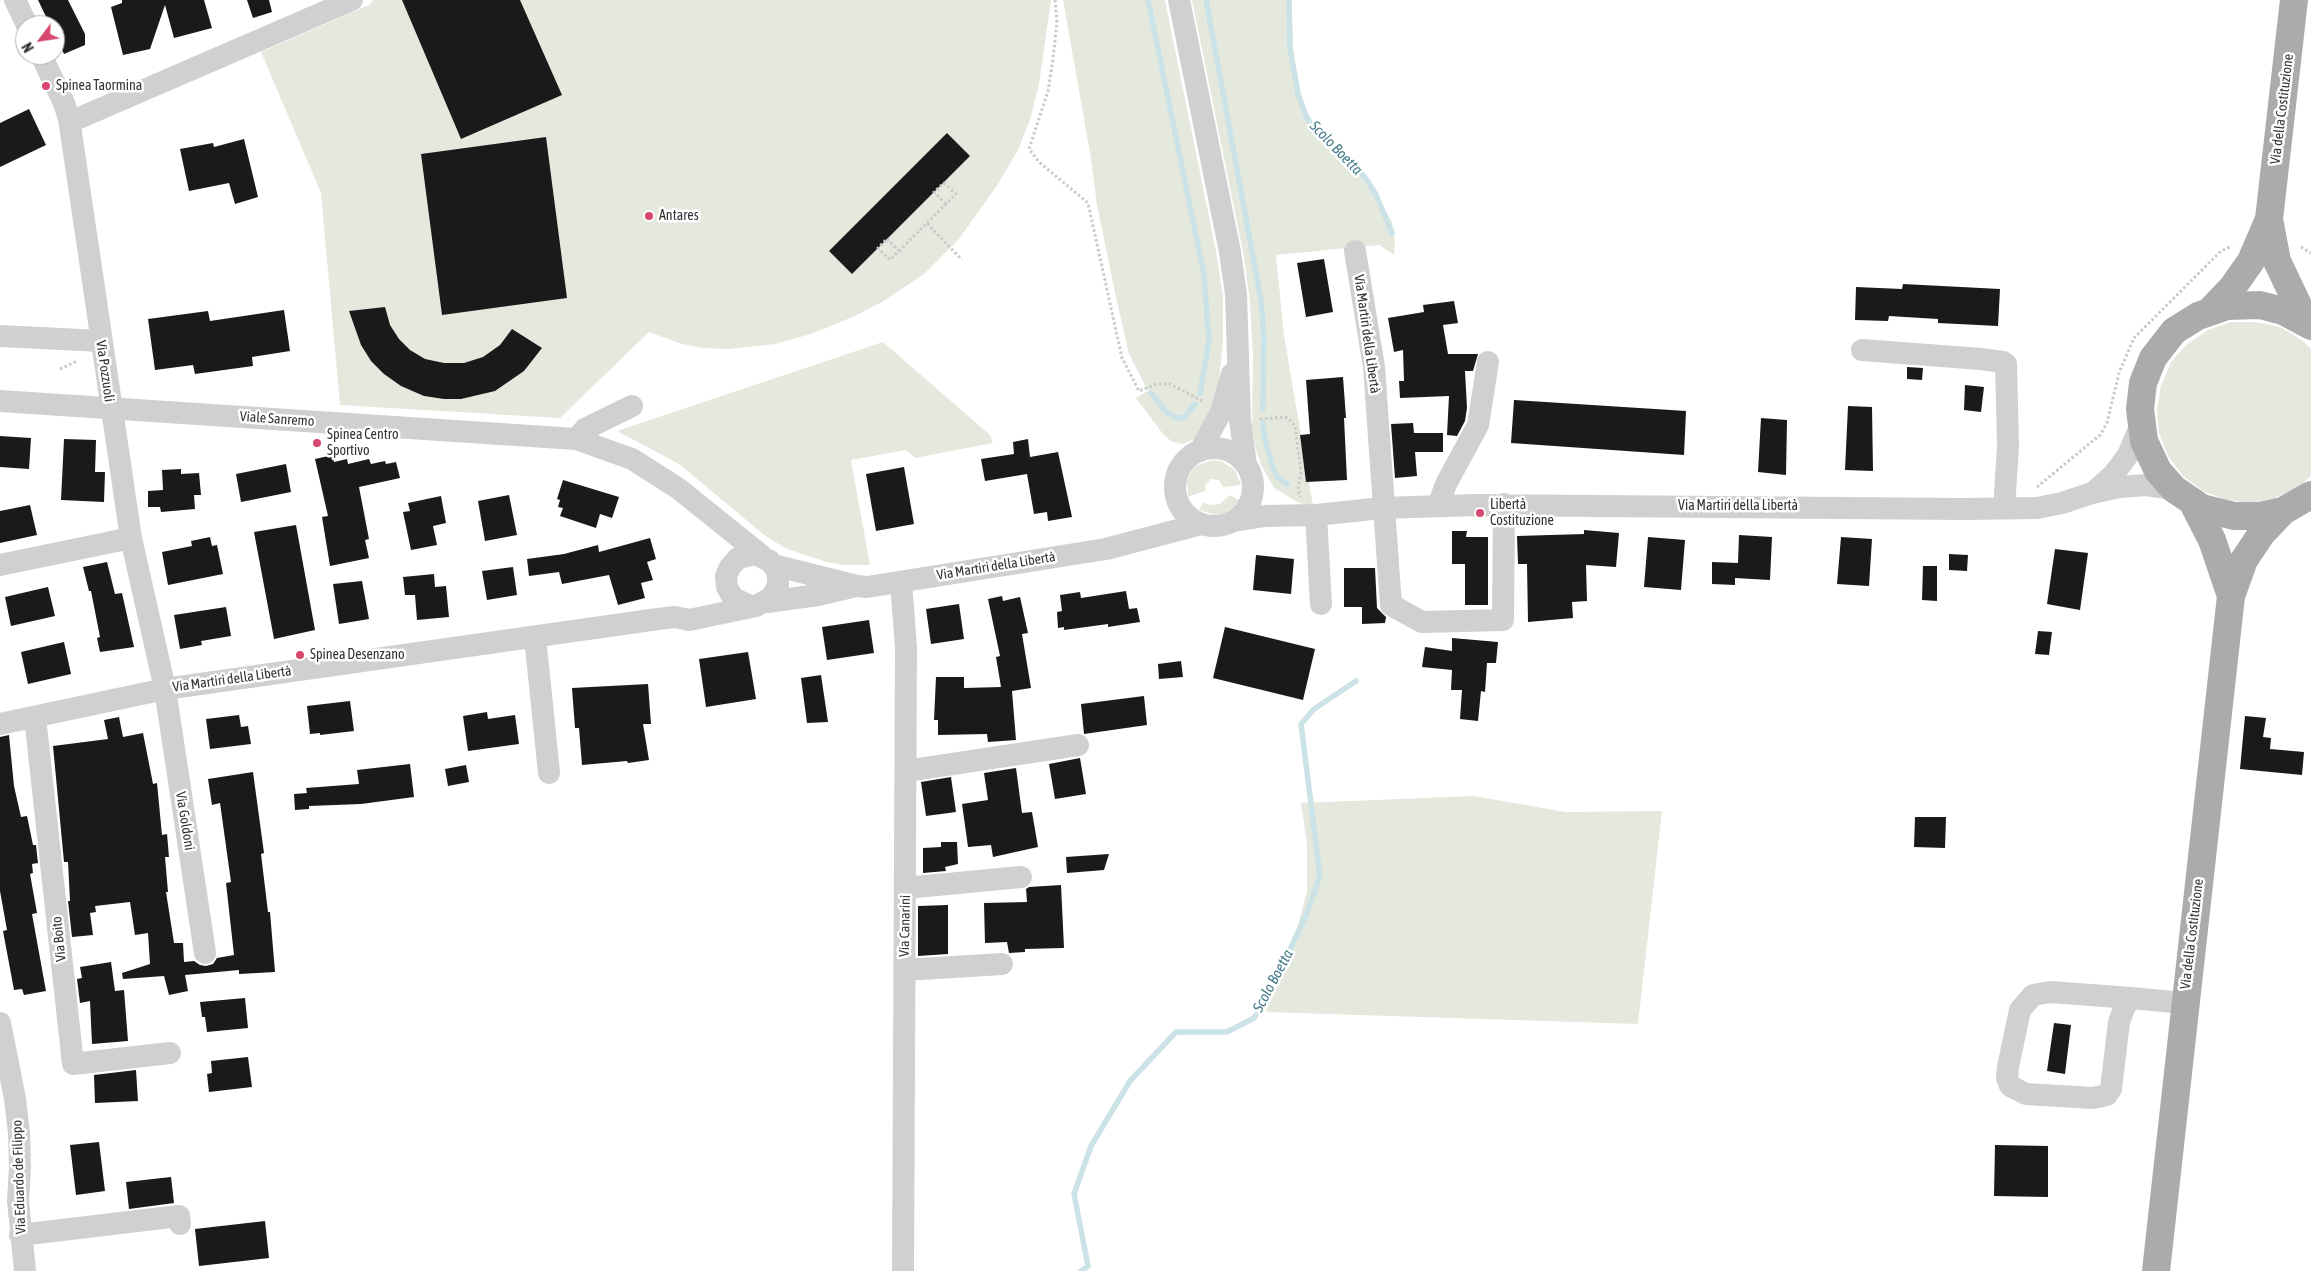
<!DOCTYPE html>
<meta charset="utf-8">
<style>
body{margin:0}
#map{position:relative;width:2311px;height:1271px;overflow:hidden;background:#fff;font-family:"Asap Condensed",sans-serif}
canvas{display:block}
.north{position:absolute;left:15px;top:15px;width:50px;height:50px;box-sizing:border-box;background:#fff;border:1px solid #adadad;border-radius:50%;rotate:239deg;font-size:14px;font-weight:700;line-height:20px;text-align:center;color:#333}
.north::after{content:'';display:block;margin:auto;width:18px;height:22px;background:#d7486e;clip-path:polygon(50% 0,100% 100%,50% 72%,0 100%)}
</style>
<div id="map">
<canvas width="2311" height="1271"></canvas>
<div class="north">N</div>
</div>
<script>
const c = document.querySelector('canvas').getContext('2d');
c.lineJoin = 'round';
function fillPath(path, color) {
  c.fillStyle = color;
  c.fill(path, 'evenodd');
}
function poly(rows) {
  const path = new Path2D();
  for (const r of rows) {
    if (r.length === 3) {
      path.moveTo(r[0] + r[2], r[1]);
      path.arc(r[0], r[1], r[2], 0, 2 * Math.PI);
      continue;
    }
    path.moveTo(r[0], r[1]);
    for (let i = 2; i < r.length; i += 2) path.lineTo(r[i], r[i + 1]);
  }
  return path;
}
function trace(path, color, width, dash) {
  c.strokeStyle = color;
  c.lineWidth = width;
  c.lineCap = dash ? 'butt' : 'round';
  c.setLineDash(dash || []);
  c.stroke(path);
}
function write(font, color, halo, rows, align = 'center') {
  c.font = font + ' "Asap Condensed",sans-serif';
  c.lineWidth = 5;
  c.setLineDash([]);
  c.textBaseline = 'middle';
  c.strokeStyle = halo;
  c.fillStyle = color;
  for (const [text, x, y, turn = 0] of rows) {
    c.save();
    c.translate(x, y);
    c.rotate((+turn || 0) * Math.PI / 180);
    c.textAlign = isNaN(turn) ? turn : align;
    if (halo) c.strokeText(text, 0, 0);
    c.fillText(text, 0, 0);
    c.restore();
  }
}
const green = poly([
 [373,0,1051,0,1039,84,1030,120,1018,150,998,184,959,239,924,274,882,302,855,316,811,334,775,344,729,349,701,348,679,343,649,332,560,418,340,405,321,193,261,52,369,5],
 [1063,0,1165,0,1216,251,1223,297,1223,342,1219,382,1211,414,1195,439,1183,444,1172,442,1163,434,1136,398,1148,391,1129,354,1117,302,1097,205,1090,153],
 [1192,0,1291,0,1294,67,1299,100,1311,127,1366,178,1392,222,1395,241,1394,255,1379,245,1276,255,1284,335,1313,506,1299,503,1274,488,1261,465,1256,450,1252,427,1253,355,1250,302,1244,257],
 [2231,322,2256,322,2280,327,2302,340,2311,349,2311,476,2297,488,2275,498,2251,503,2226,500,2203,491,2183,476,2168,456,2159,433,2157,409,2161,385,2171,362,2187,344,2208,330],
 [883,342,990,435,993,443,915,458,906,450,851,460,870,565,844,565,826,562,785,548,764,535,679,464,617,431],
 [1212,460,1221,461,1235,470,1241,485,1223,487,1219,480,1211,479,1205,485,1205,491,1188,497,1187,480,1191,472,1196,466],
 [1230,495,1239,500,1233,507,1224,513,1216,515,1199,510,1204,502,1209,505,1220,504],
 [1474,796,1565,812,1662,811,1638,1024,1266,1012,1293,945,1307,891,1307,844,1301,803]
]);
const stream = poly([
 [1148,0,1204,275,1209,341,1200,393],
 [1206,0,1261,300,1264,336,1263,409],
 [1289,0,1290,48,1298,94,1307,118,1321,137,1356,167,1367,180,1376,195,1392,233],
 [1151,393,1165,411,1176,418,1184,418,1195,404],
 [1263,423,1264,436,1272,465,1277,477,1287,484],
 [1081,1271,1088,1266,1074,1194,1091,1146,1130,1081,1176,1032,1227,1032,1254,1018,1267,999,1307,913,1320,876,1301,724,1314,709,1356,681]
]);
const building = poly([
 [38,0,68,0,85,34,85,45,64,54,55,36,55,25,50,25],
 [122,0,204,0,212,28,174,38,165,5,150,49,123,55,111,7,122,3],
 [247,0,269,0,272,12,253,18],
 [402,0,520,0,562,95,461,139],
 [29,109,46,145,0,167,0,123],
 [947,133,970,156,852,274,829,251],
 [546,137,567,298,442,315,421,154],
 [244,139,258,197,235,204,229,183,189,191,180,149,213,143,214,147],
 [1324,259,1333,312,1306,317,1297,263],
 [1903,284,2000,289,1998,326,1938,323,1938,319,1889,316,1888,321,1855,320,1856,287,1902,289],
 [1454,301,1458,323,1443,325,1448,354,1478,354,1473,371,1465,371,1467,408,1465,421,1457,436,1447,435,1449,396,1400,398,1399,381,1404,381,1403,350,1394,352,1388,318,1424,312,1423,305],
 [385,307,390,325,399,339,410,350,425,359,444,363,464,363,483,357,500,345,512,329,542,348,524,371,495,391,461,399,444,399,424,396,401,386,384,374,371,361,361,345,349,311],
 [284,310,290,351,252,357,253,366,195,374,193,365,155,370,148,319,208,311,210,321],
 [1907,367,1923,368,1922,380,1907,379],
 [1343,377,1346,418,1344,418,1347,480,1306,482,1300,435,1310,434,1306,380],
 [1965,385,1984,387,1981,412,1964,410],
 [1514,400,1686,411,1684,455,1511,443],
 [1848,406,1872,407,1873,471,1845,470],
 [1761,418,1787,420,1786,475,1758,472],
 [1413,423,1414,433,1443,433,1443,452,1415,452,1417,476,1395,478,1391,424],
 [0,436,31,438,29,469,0,467],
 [64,439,96,440,95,472,105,472,104,502,61,500],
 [1028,439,1030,457,1058,452,1072,517,1048,521,1047,512,1034,514,1027,474,985,481,981,459,1014,454,1013,442],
 [333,455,334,462,347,459,348,464,369,459,371,464,385,461,386,464,396,462,400,478,359,487,369,539,365,540,369,558,330,566,322,517,328,516,315,459],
 [286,464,291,492,241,502,236,474],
 [904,467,914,524,876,531,866,474],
 [181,469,181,474,199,473,201,495,194,495,195,509,161,512,160,507,148,507,148,491,163,490,162,470],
 [563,480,619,497,612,518,600,514,596,528,560,516,563,508,558,507,560,500,557,499],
 [509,495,517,535,485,541,478,501],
 [441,496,446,523,433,526,437,545,411,550,403,512,410,511,408,503],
 [30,505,37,535,0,543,0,511],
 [296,525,315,630,274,639,254,532],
 [1584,530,1619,533,1616,567,1586,565,1587,601,1572,602,1573,618,1528,622,1527,564,1518,564,1517,536,1584,534],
 [1452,531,1467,531,1466,537,1488,537,1488,605,1465,605,1465,564,1452,564],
 [1739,535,1772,537,1770,580,1735,578,1735,585,1712,584,1712,562,1738,563],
 [210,537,212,546,217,545,223,574,168,585,162,552,192,546,191,541],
 [1648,537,1685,540,1681,590,1644,587],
 [1841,537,1872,539,1869,586,1837,584],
 [650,538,656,559,647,562,653,580,641,583,645,598,618,605,609,575,562,584,559,572,529,576,527,559,564,554,598,545,599,552],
 [2055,549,2088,553,2080,610,2047,604],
 [1949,554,1968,555,1967,571,1949,570],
 [1256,555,1294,559,1291,594,1253,590],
 [107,562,115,594,122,593,134,647,100,652,97,638,100,637,91,591,89,591,83,567],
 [1923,566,1937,566,1937,601,1922,600],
 [513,567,517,595,487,600,482,571],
 [1344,568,1375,568,1377,608,1386,617,1385,623,1362,624,1362,607,1344,607],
 [434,574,435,587,446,586,449,617,417,620,415,595,405,595,403,577],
 [362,581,369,619,339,624,333,584],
 [48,587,55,616,11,626,5,597],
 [1126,591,1129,609,1137,608,1140,622,1108,627,1108,624,1064,630,1064,627,1058,628,1057,612,1062,611,1060,595,1080,592,1081,598],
 [1002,596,1003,601,1020,597,1028,633,1022,634,1031,688,1012,691,1016,740,988,742,987,734,938,735,938,720,934,720,936,677,964,677,964,688,1001,687,996,657,1000,656,988,599],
 [959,604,964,639,931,644,926,609],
 [226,607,231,636,201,641,202,645,180,649,174,615],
 [869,620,874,653,827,660,822,627],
 [1225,627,1315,649,1303,700,1213,678],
 [2038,631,2052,632,2049,655,2035,654],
 [1452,638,1498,642,1496,663,1487,663,1485,692,1481,691,1478,721,1460,719,1462,690,1451,690,1452,670,1422,667,1425,647,1452,651],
 [64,642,71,674,28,684,21,652],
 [748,652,756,699,706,707,699,659],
 [1181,661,1183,677,1159,679,1158,664],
 [821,675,828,722,807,723,801,678],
 [648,684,651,724,643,724,649,760,628,763,627,761,582,765,579,728,575,728,572,688],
 [1144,696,1147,725,1084,734,1081,704],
 [350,701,354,731,320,735,320,733,310,734,307,706],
 [487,712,488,719,515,715,519,744,468,751,463,716],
 [239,715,241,727,248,726,251,744,210,749,206,719],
 [2245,716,2266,718,2263,737,2271,738,2270,749,2304,752,2302,775,2240,769],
 [119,717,123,737,143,733,153,784,157,783,162,835,167,834,169,857,165,857,168,892,166,892,174,943,183,943,184,962,194,961,200,965,206,966,213,964,217,958,234,955,226,883,231,882,220,803,212,805,208,779,253,772,264,853,261,854,268,912,270,912,275,972,239,974,239,970,185,975,188,991,169,995,164,976,123,979,122,973,150,964,148,933,135,935,130,902,95,906,96,912,90,913,93,935,72,937,68,901,70,901,68,862,64,862,53,746,108,739,104,720],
 [9,735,14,786,21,817,27,816,33,845,36,845,38,863,32,864,33,873,30,874,37,913,32,914,46,991,24,995,22,989,14,990,3,931,7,930,0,891,0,737],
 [1080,758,1086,794,1055,799,1049,764],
 [410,764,414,797,361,804,309,806,309,809,295,810,294,794,307,793,306,788,359,784,357,770],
 [466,765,469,782,448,786,445,769],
 [1016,768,1022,813,1032,812,1038,847,993,857,991,845,968,847,962,804,988,800,984,773],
 [951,777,956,812,926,816,921,782],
 [1915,817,1946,817,1945,848,1914,847],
 [941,842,957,842,958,864,945,867,946,871,923,873,923,848,941,847],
 [1109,854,1104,870,1067,873,1066,857],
 [1061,885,1064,948,1025,949,1025,952,1009,953,1007,942,985,943,984,903,1027,902,1026,889,1029,887],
 [948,905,948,954,918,956,918,906],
 [111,962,115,991,124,990,128,1041,92,1044,90,1001,80,1003,77,979,82,978,80,967],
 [245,998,248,1028,207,1032,205,1017,202,1017,200,1002],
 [2054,1023,2071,1025,2065,1074,2047,1071],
 [248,1057,252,1087,209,1092,207,1074,212,1073,211,1061],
 [136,1070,138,1101,95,1103,94,1075],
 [99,1142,105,1191,76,1195,70,1145],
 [1995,1145,2048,1146,2048,1197,1994,1196],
 [171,1177,174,1203,129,1209,126,1182],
 [265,1221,269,1258,199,1266,195,1229]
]);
const path = poly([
 [1055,0,1057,22,1053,59,1048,91,1029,149,1039,162,1088,203,1122,358,1139,391,1157,384,1170,384,1204,402],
 [927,223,956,194,944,183,934,192,946,204],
 [887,239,899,251,890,260,878,248,887,239],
 [2301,247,2311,253],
 [899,251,927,223,962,260],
 [60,369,77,361],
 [1260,419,1284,417,1288,418,1295,426,1301,472,1298,491,1301,497],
 [2037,487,2100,435,2107,423,2119,373,2134,338,2221,251,2232,246]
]);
const minor = poly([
 [15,0,27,25],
 [1179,0,1230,252,1236,294,1240,420,1246,465],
 [41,55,64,103,69,119,131,538,165,689,205,953],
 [69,119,77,119,352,0],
 [1355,251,1374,367,1391,605,1422,622,1503,620,1504,504],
 [0,336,101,341],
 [1862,350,1981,359,2003,362,2006,364,2008,447,2004,508],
 [0,401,576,439,632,459,679,489,761,555],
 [576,439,585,429,632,406],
 [1214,487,39],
 [1200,451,1221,412,1232,374],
 [2094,492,2113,475,2128,455,2141,424],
 [1438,506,1446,484,1478,425,1488,362],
 [1316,515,1321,604],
 [1234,521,1265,516,1316,515,1382,508,1475,505,1964,509,2037,508,2062,503,2092,493,2120,487,2146,485,2174,489],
 [0,565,131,538],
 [773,565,857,586,867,587,1106,549,1201,524],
 [901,582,906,647,903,1271],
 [767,602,818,595,852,587],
 [535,637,549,773],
 [35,717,73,1064,170,1053],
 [0,724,165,689,658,619,675,617,689,620,756,606,772,597,778,585,778,578,777,571,770,561,755,554,738,558,730,567,726,576,727,587,733,598,750,606],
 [906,771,1078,745],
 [905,888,1021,877],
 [904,970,1002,964],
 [2131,998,2124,1008,2119,1022,2111,1089,2107,1095,2093,1098,2026,1094,2010,1086,2007,1078,2008,1067,2020,1010,2033,995,2050,992,2131,998,2184,1003],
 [0,1023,15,1099,19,1133,20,1167,18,1201,25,1271],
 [20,1235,179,1216,180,1224]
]);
const major = poly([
 [2269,219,2277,261,2306,322],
 [2211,310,2232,288,2251,261,2269,219,2294,0],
 [2311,326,2283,311,2260,305,2227,306,2198,316,2174,331,2153,358,2143,383,2140,409,2144,441,2158,471,2174,489,2202,508,2234,516,2260,516,2283,511,2311,495],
 [2193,503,2212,540,2231,596],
 [2156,1271,2231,596,2244,560,2262,533,2283,511]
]);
const markers = [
 [46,86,5,"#d7486e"],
 [649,216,5,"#d7486e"],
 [317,443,5,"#d7486e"],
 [1480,513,5,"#d7486e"],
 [300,655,5,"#d7486e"]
];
const poiNames = [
 ["Spinea Taormina",56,86],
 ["Antares",659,216],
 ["Spinea Centro",327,435],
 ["Sportivo",327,451],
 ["Libertà",1490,505],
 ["Costituzione",1490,521],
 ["Spinea Desenzano",310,655]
];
const streetNames = [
 ["Via della Costituzione",2282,109,-83],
 ["Via Martiri della Libertà",1367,334,82],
 ["Via Pozzuoli",105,371,82],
 ["Viale Sanremo",277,419,4],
 ["Via Martiri della Libertà",1738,506],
 ["Via Martiri della Libertà",996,566,-9],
 ["Via Martiri della Libertà",232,679,-8],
 ["Via Goldoni",185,821,81],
 ["Via Canarini",905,926,-89],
 ["Via della Costituzione",2192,934,-83],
 ["Via Boito",59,939,-96],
 ["Via Eduardo de Filippo",19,1177,-92]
];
const waterNames = [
 ["Scolo Boetta",1336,148,46],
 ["Scolo Boetta",1273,981,-62]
];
fillPath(green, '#e5e9dd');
trace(stream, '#cbe2e7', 5.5);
fillPath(building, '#1a1a1a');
trace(path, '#cacaca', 3, [2.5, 2.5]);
trace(minor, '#d0d0d0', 22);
trace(major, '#ababab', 28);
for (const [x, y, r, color] of markers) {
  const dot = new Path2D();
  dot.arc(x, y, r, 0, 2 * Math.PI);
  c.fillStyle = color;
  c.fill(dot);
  trace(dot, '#fff', 2);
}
write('14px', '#333', '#fff', poiNames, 'left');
write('14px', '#333', '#fff', streetNames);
write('italic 15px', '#437b89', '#fff', waterNames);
</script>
